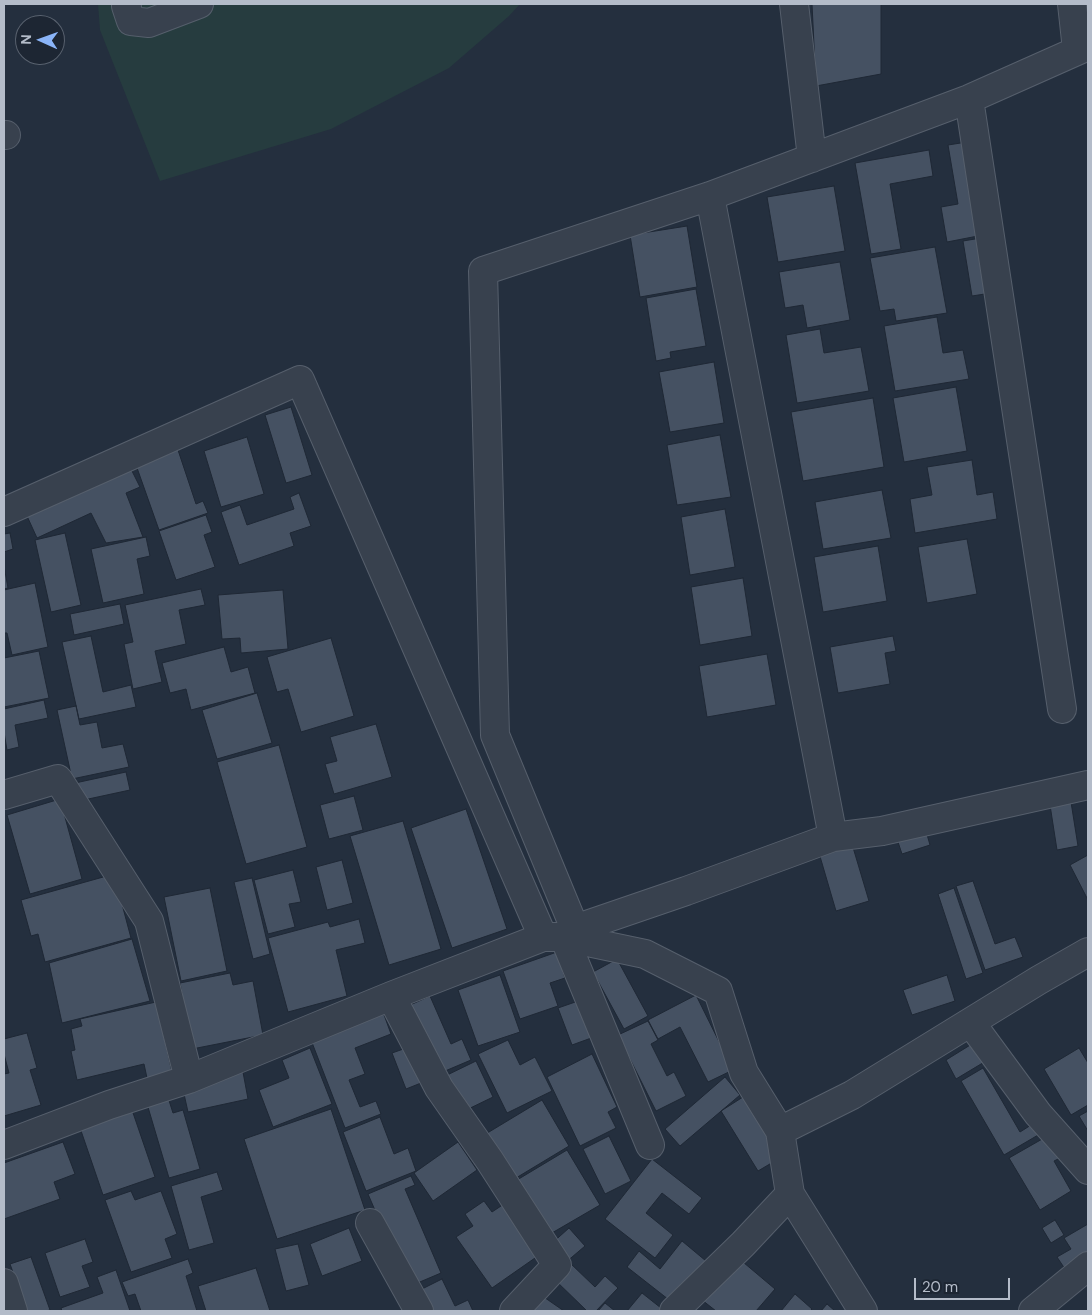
<!DOCTYPE html>
<style>
body{margin:0}
#map{position:relative;width:1092px;height:1315px;overflow:hidden;background:#242f3e;font-family:"DM Sans",sans-serif}
canvas{display:block}
.frame{position:absolute;inset:0;border:5px solid #b4bcc9;pointer-events:none}
.north{position:absolute;left:15px;top:15px;width:50px;height:50px;box-sizing:border-box;background:#1d2633;border:1px solid #59626f;border-radius:50%;rotate:272deg;font-size:14px;font-weight:700;line-height:20px;text-align:center;color:#b4bcc9}
.north::after{content:'';display:block;margin:auto;width:18px;height:22px;background:#8ab4f8;clip-path:polygon(50% 0,100% 100%,50% 72%,0 100%)}
.scale{position:absolute;left:914px;top:1278px;width:96px;height:22px;box-sizing:border-box;border:2px solid #b4bcc9;border-top:0;padding-left:6px;font-size:15px;line-height:18px;white-space:nowrap;color:#b4bcc9;-webkit-text-stroke:4px #1d2633;paint-order:stroke}
</style>
<div id="map">
<canvas width="1092" height="1315"></canvas>
<div class="frame"></div>
<div class="north">N</div>
<div class="scale">20 m</div>
</div>
<script>
const c = document.querySelector('canvas').getContext('2d');
c.lineJoin = 'round';
function fillPath(path, color) {
  c.fillStyle = color;
  c.fill(path, 'evenodd');
}
function poly(rows) {
  const path = new Path2D();
  for (const r of rows) {
    path.moveTo(r[0], r[1]);
    for (let i = 2; i < r.length; i += 2) path.lineTo(r[i], r[i + 1]);
  }
  return path;
}
function trace(path, color, width, dash) {
  c.strokeStyle = color;
  c.lineWidth = width;
  c.lineCap = dash ? 'butt' : 'round';
  c.setLineDash(dash || []);
  c.stroke(path);
}
const green = poly([
 [98,4,520,4,509,16,449,68,331,129,160,181,100,30]
]);
const building = poly([
 [812,4,881,4,881,74,816,86,812,4],
 [967,142,983,235,947,242,941,207,958,204,948,145,967,142],
 [929,150,933,176,890,184,901,249,871,254,855,163,929,150],
 [834,186,845,251,778,262,767,197,834,186],
 [687,226,697,287,640,297,630,235,687,226],
 [981,238,991,293,972,296,963,241,981,238],
 [935,247,947,313,896,321,894,309,880,311,870,258,935,247],
 [840,262,850,320,807,328,803,305,785,308,779,272,840,262],
 [696,289,706,346,670,352,671,358,656,361,646,298,696,289],
 [937,317,943,353,963,350,969,379,895,391,884,326,937,317],
 [820,329,824,353,861,347,869,391,797,403,786,335,820,329],
 [714,362,724,423,670,432,659,372,714,362],
 [956,387,967,451,904,462,893,398,956,387],
 [873,398,884,467,803,481,791,412,873,398],
 [291,407,312,475,286,483,265,415,291,407],
 [720,435,731,497,677,505,667,445,720,435],
 [247,437,264,494,221,507,204,451,247,437],
 [178,450,196,504,203,501,208,513,159,530,136,465,178,450],
 [972,460,977,495,993,492,997,519,915,533,910,499,932,495,927,467,972,460],
 [131,469,140,487,126,493,143,537,106,543,91,513,37,538,27,516,131,469],
 [882,490,891,538,823,549,815,502,882,490],
 [299,493,311,526,290,533,294,546,239,565,221,512,240,505,247,525,294,509,290,497,299,493],
 [725,509,735,567,690,575,681,517,725,509],
 [206,515,212,532,204,535,215,567,176,580,159,531,206,515],
 [10,533,13,549,4,552,4,534,10,533],
 [65,533,81,605,51,612,35,540,65,533],
 [146,537,150,556,137,559,144,594,103,603,91,549,146,537],
 [967,539,977,594,927,603,918,547,967,539],
 [878,546,887,601,823,612,814,557,878,546],
 [4,566,8,588,4,589,4,566],
 [743,578,752,636,700,645,691,587,743,578],
 [35,583,48,647,12,655,7,633,4,633,4,590,35,583],
 [201,589,205,605,179,610,186,644,155,651,162,682,133,689,124,644,133,642,125,605,201,589],
 [283,590,288,649,241,653,240,638,222,639,218,595,283,590],
 [120,604,124,624,74,635,70,614,120,604],
 [91,636,103,692,131,685,136,707,79,719,62,642,91,636],
 [893,636,896,651,885,653,890,684,838,693,830,647,893,636],
 [331,638,354,716,301,732,288,689,277,692,267,657,331,638],
 [224,647,231,672,248,667,255,693,191,710,186,689,170,693,162,663,224,647],
 [39,651,49,698,4,707,4,658,39,651],
 [767,654,776,705,707,717,699,666,767,654],
 [257,693,272,743,217,759,202,710,257,693],
 [44,700,48,718,15,725,19,747,7,750,4,732,4,709,44,700],
 [76,706,80,725,97,722,102,748,123,744,129,767,72,779,57,710,76,706],
 [376,724,392,777,334,794,325,764,337,761,330,737,376,724],
 [279,745,307,847,246,864,217,762,279,745],
 [126,772,130,790,79,801,75,783,126,772],
 [354,796,363,830,329,839,320,805,354,796],
 [60,799,82,879,30,894,7,815,60,799],
 [1071,802,1078,846,1057,850,1050,805,1071,802],
 [466,809,507,929,452,948,411,828,466,809],
 [403,821,441,949,389,965,350,836,403,821],
 [924,824,930,845,902,854,895,833,924,824],
 [852,844,869,901,836,911,819,853,852,844],
 [1088,855,1088,900,1070,865,1088,855],
 [342,860,353,903,327,910,316,867,342,860],
 [293,870,301,902,289,904,295,927,268,934,254,880,293,870],
 [114,874,131,938,45,962,38,934,31,936,21,900,114,874],
 [252,878,270,954,253,959,234,882,252,878],
 [973,881,995,944,1015,937,1023,957,985,970,956,886,973,881],
 [210,888,227,971,181,981,164,897,210,888],
 [954,888,983,973,966,979,938,894,954,888],
 [359,919,365,943,336,950,347,996,288,1012,268,938,328,922,330,927,359,919],
 [132,939,150,1001,62,1023,49,963,132,939],
 [557,952,565,978,550,983,558,1006,520,1019,503,971,557,952],
 [617,959,648,1016,624,1029,593,972,617,959],
 [230,973,233,985,253,981,263,1035,192,1049,180,983,230,973],
 [500,975,520,1032,478,1046,458,990,500,975],
 [947,975,955,1001,912,1015,903,990,947,975],
 [696,995,733,1070,708,1082,680,1027,658,1039,648,1020,696,995],
 [430,996,451,1044,462,1039,471,1060,438,1074,408,1006,430,996],
 [581,1000,594,1037,572,1045,558,1008,581,1000],
 [156,1002,172,1072,147,1078,144,1064,77,1080,71,1051,75,1050,71,1029,82,1026,80,1019,156,1002],
 [383,1012,391,1034,355,1048,365,1074,349,1080,360,1107,376,1101,381,1114,345,1128,311,1040,383,1012],
 [648,1021,658,1040,651,1044,667,1076,674,1072,686,1096,656,1111,618,1035,648,1021],
 [27,1033,37,1068,30,1070,41,1105,4,1116,4,1074,9,1073,4,1054,4,1039,27,1033],
 [980,1039,991,1058,956,1079,946,1060,980,1039],
 [508,1040,520,1065,535,1057,552,1091,507,1113,478,1054,508,1040],
 [412,1046,426,1081,406,1089,392,1053,412,1046],
 [310,1048,332,1104,273,1127,259,1090,289,1078,282,1060,310,1048],
 [1079,1048,1088,1063,1088,1105,1071,1115,1044,1069,1079,1048],
 [592,1054,617,1107,608,1112,616,1128,580,1146,547,1077,592,1054],
 [476,1061,493,1097,458,1114,441,1078,476,1061],
 [983,1068,1020,1132,1039,1120,1045,1131,1004,1155,961,1081,983,1068],
 [243,1072,248,1099,188,1112,182,1085,243,1072],
 [725,1077,740,1095,680,1146,665,1129,725,1077],
 [166,1091,173,1113,183,1110,200,1169,169,1178,145,1097,166,1091],
 [743,1097,780,1158,758,1171,721,1111,743,1097],
 [542,1100,569,1146,511,1181,484,1135,542,1100],
 [130,1104,155,1177,103,1195,78,1122,130,1104],
 [331,1109,365,1210,277,1239,244,1139,331,1109],
 [1088,1111,1088,1131,1079,1116,1088,1111],
 [380,1117,394,1154,408,1148,416,1171,366,1191,343,1132,380,1117],
 [1051,1134,1064,1156,1054,1161,1071,1191,1040,1210,1009,1158,1051,1134],
 [609,1136,631,1181,605,1194,583,1149,609,1136],
 [63,1142,75,1174,54,1182,60,1199,4,1219,4,1163,63,1142],
 [458,1142,477,1170,433,1201,414,1173,458,1142],
 [567,1150,600,1205,545,1237,512,1183,567,1150],
 [652,1159,702,1198,689,1214,662,1193,646,1213,673,1235,655,1258,605,1219,652,1159],
 [217,1172,223,1190,201,1197,214,1243,189,1250,171,1186,217,1172],
 [411,1176,415,1185,405,1189,441,1273,408,1287,368,1194,411,1176],
 [131,1191,135,1200,161,1191,177,1234,165,1239,172,1258,131,1272,105,1200,131,1191],
 [510,1200,545,1251,492,1288,456,1237,473,1226,465,1214,484,1201,492,1212,510,1200],
 [1055,1220,1064,1235,1051,1243,1042,1228,1055,1220],
 [1088,1224,1088,1259,1067,1272,1057,1257,1071,1249,1064,1238,1088,1224],
 [349,1228,362,1261,322,1276,310,1244,349,1228],
 [569,1228,585,1246,565,1263,550,1245,569,1228],
 [85,1239,93,1262,82,1266,90,1287,60,1297,45,1253,85,1239],
 [682,1241,706,1261,673,1303,627,1267,639,1251,660,1269,682,1241],
 [298,1244,309,1285,286,1291,275,1249,298,1244],
 [31,1257,50,1310,46,1311,27,1311,10,1264,31,1257],
 [737,1257,775,1289,756,1311,716,1311,702,1300,737,1257],
 [188,1259,193,1273,186,1276,197,1311,141,1311,135,1294,128,1296,122,1282,188,1259],
 [569,1262,595,1287,605,1276,618,1288,596,1311,587,1311,554,1279,569,1262],
 [256,1268,270,1311,206,1311,198,1286,256,1268],
 [116,1270,130,1311,62,1311,61,1308,103,1293,97,1277,116,1270],
 [442,1279,455,1306,468,1300,473,1311,424,1311,414,1293,442,1279],
 [538,1293,564,1311,525,1311,538,1293],
 [642,1293,661,1308,659,1311,627,1311,642,1293],
 [795,1294,812,1309,810,1311,781,1311,795,1294],
 [605,1303,615,1311,598,1311,605,1303],
 [827,1304,835,1311,821,1311,827,1304]
]);
const minor = poly([
 [127,4,126,6,131,21,149,23,199,4],
 [794,4,812,158],
 [1072,4,1077,50],
 [969,99,1062,709],
 [4,135,6,135],
 [710,196,833,837],
 [4,512,300,380,543,937],
 [4,795,58,779,149,921,189,1079],
 [575,929,495,735,483,271,710,196,969,99,1088,46],
 [391,996,439,1088,490,1161,557,1265,514,1311],
 [971,1023,1038,1114,1088,1170],
 [780,1131,852,1095,1039,980,1088,952],
 [4,1145,109,1105,189,1079,391,996,543,937,564,937,645,954,718,991,744,1073,780,1131,790,1194,863,1311],
 [650,1145,564,937,575,929,686,891,833,837,882,831,1088,785],
 [370,1223,419,1311],
 [4,1283,13,1311],
 [674,1311,743,1244,790,1194],
 [1033,1311,1088,1266]
]);
fillPath(green, '#263c3f');
fillPath(building, '#455162');
trace(building, '#1f2835', 1);
trace(minor, '#565f6c', 30);
trace(minor, '#38414e', 28);
</script>
